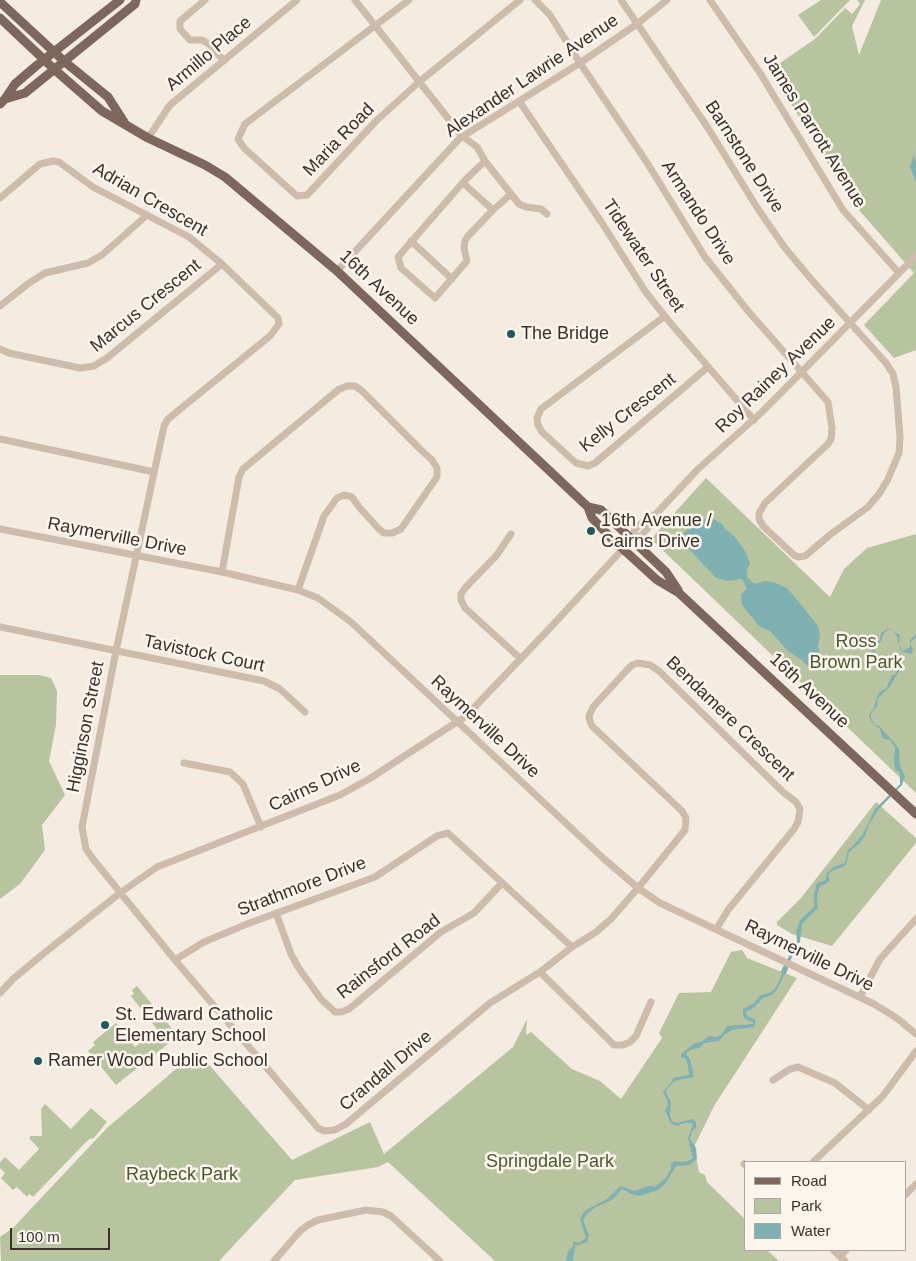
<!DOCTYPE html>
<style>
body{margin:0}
#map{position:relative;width:916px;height:1261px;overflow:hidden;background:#f4ebe1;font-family:Arial,sans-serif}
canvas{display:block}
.legend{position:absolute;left:744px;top:1161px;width:162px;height:90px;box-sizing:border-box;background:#fbf5ee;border:1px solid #aea6a0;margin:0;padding:6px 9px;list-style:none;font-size:15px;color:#3b302b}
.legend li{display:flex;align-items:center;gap:10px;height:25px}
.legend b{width:25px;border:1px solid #aea6a0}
.scale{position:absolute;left:10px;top:1228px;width:100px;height:22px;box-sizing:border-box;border:2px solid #3b302b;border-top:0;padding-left:6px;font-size:15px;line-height:18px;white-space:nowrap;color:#3b302b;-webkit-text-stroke:4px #fbf5ee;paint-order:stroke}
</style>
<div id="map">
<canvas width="916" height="1261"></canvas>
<ul class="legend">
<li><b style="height:6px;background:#7d675c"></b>Road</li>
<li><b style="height:14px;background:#b8c4a0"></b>Park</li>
<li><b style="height:14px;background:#7fb0b2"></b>Water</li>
</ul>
<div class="scale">100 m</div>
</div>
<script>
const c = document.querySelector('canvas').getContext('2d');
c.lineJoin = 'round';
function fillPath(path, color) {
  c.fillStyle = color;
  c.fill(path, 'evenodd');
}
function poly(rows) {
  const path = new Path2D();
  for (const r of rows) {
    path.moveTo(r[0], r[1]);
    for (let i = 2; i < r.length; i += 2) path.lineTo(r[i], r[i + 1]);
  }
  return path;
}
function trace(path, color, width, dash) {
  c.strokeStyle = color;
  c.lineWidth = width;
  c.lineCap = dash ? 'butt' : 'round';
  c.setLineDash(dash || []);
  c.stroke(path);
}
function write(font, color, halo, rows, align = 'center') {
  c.font = font + ' Arial,sans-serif';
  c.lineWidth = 5;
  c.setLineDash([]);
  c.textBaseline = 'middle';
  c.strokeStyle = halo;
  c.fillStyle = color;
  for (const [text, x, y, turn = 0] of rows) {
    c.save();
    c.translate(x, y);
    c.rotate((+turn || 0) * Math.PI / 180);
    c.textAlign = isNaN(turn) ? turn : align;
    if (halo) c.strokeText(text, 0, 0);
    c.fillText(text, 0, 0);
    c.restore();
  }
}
const green = poly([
 [821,0,850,0,814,37,798,15],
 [857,0,865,0,852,26,859,55,881,0,916,0,916,350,894,358,864,325,914,273,852,202,770,70,815,39,845,8,852,14,860,4],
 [706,478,830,597,844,569,867,548,916,534,916,793,651,539],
 [0,675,39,675,51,678,57,691,56,725,49,761,65,795,42,825,45,850,20,884,0,899],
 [876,802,916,838,916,843,832,946,792,934,777,925,777,922,801,898],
 [742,950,747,958,797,978,714,1106,694,1147,699,1172,705,1175,707,1182,745,1219,745,1250,767,1250,779,1261,495,1261,388,1162,378,1167,295,1180,219,1261,1,1261,0,1237,14,1227,26,1214,107,1128,197,1051,292,1160,370,1122,384,1154,513,1047,527,1019,526,1035,531,1032,572,1069,600,1081,621,1099,662,1038,659,1033,679,993,711,992,731,952],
 [137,986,178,1036,116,1085,88,1051,95,1045,93,1042,116,1023,135,1047,144,1040,148,1043,160,1033,131,996,134,994,132,990],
 [45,1104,71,1129,91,1108,107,1122,93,1139,91,1138,85,1143,33,1197,29,1194,27,1197,17,1187,13,1190,1,1178,5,1173,0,1168,0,1162,5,1157,19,1170,39,1149,29,1138,31,1136,42,1136,41,1109]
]);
const water = poly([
 [916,148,914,157,916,162,916,182,910,167],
 [710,517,722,524,725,529,734,536,745,551,750,563,747,570,747,577,752,582,756,584,764,581,773,582,787,588,799,602,818,626,820,635,818,646,823,666,820,669,814,671,809,668,803,661,788,651,770,631,759,626,742,605,741,594,747,589,744,582,741,579,728,581,716,578,689,549,681,535,698,522],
 [889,628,900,635,899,645,903,651,910,647,910,640,916,634,916,637,910,643,913,650,911,654,903,652,900,649,897,636,894,631,889,629,884,633,881,641,875,647,875,658,882,661,891,658,900,665,899,671,889,688,877,699,878,705,871,713,871,718,874,724,879,726,892,740,899,749,900,766,905,776,902,785,879,809,869,824,865,836,860,843,849,852,846,865,830,872,828,876,830,880,826,884,820,886,817,897,818,908,802,924,800,942,796,945,786,974,784,975,778,988,772,995,763,998,752,1009,746,1012,747,1016,756,1020,754,1027,732,1030,725,1034,719,1041,704,1043,699,1048,690,1050,686,1054,690,1059,694,1077,674,1081,667,1089,666,1093,671,1102,670,1116,672,1121,676,1123,693,1119,696,1122,696,1128,692,1131,690,1139,696,1148,697,1159,689,1165,676,1166,665,1184,658,1190,639,1196,631,1194,622,1189,612,1200,596,1207,587,1214,583,1220,589,1235,587,1242,575,1246,573,1261,566,1261,568,1251,573,1246,573,1241,579,1243,586,1238,580,1218,586,1210,607,1199,618,1188,622,1186,634,1191,649,1186,656,1186,666,1178,671,1169,671,1163,675,1161,681,1162,688,1161,693,1158,688,1139,693,1123,685,1123,676,1126,670,1122,665,1110,668,1105,667,1100,663,1092,672,1081,673,1078,689,1075,688,1065,686,1059,681,1057,681,1054,695,1043,701,1042,709,1036,715,1037,721,1035,727,1026,753,1024,753,1022,745,1019,743,1015,743,1009,754,1003,761,995,769,993,775,989,782,975,781,971,797,941,796,932,800,920,814,907,814,894,817,883,826,880,826,874,833,867,845,863,848,850,853,846,863,834,875,809,900,784,900,773,895,769,894,760,895,747,890,740,882,738,880,729,872,723,869,715,874,707,877,696,882,690,886,689,892,675,895,675,898,668,894,661,883,663,872,658,871,653,874,643,880,640,881,633]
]);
const minor = poly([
 [205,0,180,21,180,29,190,40,202,40,209,44,224,61],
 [355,0,462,136,477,147,485,161,519,204,526,207,541,209,547,214],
 [409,0,245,124,238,139,244,148,297,196,307,195,376,121,419,82,520,0],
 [535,0,550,15,580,63,646,161,705,257,748,311,828,402,832,428,831,439,828,444,765,503,759,513,759,519,763,526,794,555,798,557,805,556,831,534,868,507,879,494,888,479,899,453,900,437,896,387,893,374,886,363,811,279,785,248,758,209,708,128,621,0],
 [710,0,760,73,843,210,899,273],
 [519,101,602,223,645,291,667,319,754,420],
 [148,138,170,105,297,0],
 [485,161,465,180,398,257,401,268,435,298,467,261,464,248,465,241,468,236,493,210,511,194],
 [463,183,493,210],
 [0,198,40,164,53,161,59,162,93,187,189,237,222,264,278,318,279,324,270,336,168,419,164,426,116,651,82,827,86,849,93,859,175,960,318,1128,324,1131,335,1130,346,1124,490,1003,540,972,572,947,596,932,611,919,638,888,685,830,686,818,682,811,592,726,590,721,589,716,593,707,627,670,632,665,638,663,650,665,659,671,783,792,796,802,800,809,798,822,794,829,728,910,717,928],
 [411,241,452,279],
 [337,271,460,138,580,63,637,24,667,0],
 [0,306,29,283,45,273,88,263,102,255,147,215],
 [665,316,541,409,537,418,538,425,542,432,576,463,588,466,595,463,708,367],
 [0,349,9,353,80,368,94,366,107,358,222,264],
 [0,439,154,472],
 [0,529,222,572,298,590,318,598,351,622,603,858,638,888,660,903,874,1004,898,1019,916,1034],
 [511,534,496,556,465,588,461,594,461,600,465,608,521,659],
 [632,539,642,535,653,522,656,514],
 [222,572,239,477,243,469,338,390,347,386,355,386,361,390,421,450,432,460,437,468,437,477,401,529,392,533,384,533,378,528,359,507,352,497,344,495,337,498,324,516,298,590],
 [0,627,264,681,280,689,305,712],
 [184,763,230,772,243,784,261,827],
 [276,913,291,954,298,967,321,999,335,1012,341,1012,349,1009,441,932,474,913,502,883],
 [175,960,204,942,247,924,375,877,437,836,448,833,572,947],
 [540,972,614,1045,623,1045,630,1042,636,1036,651,1002],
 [0,993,13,979,43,954,120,893,157,867,340,795,369,779,466,716,550,628,632,539,635,529,649,517,656,514,698,469,762,412,916,256],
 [860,997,880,959,916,919],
 [773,1080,790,1069,798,1067,835,1083,869,1110],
 [813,1162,883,1096,916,1051],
 [744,1164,745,1165],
 [905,1195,916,1184],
 [833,1250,845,1261],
 [840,1256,846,1250],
 [274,1261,300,1231,308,1225,318,1220,366,1210,383,1212,391,1216,440,1261]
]);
const major = poly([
 [0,2,65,62,108,97,124,122],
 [0,18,55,70,102,111,148,138,205,165,225,177,337,271,588,507,592,518,613,540,657,580,679,593,916,814],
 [5,99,25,93,135,4,136,0],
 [0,104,5,99,15,84,36,66,120,0],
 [588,507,601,510,666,572,678,590]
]);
const markers = [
 [511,334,5,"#1f5a5e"],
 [591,531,5,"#1f5a5e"],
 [105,1025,5,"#1f5a5e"],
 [38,1061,5,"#1f5a5e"]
];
const streetNames = [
 ["Armillo Place",209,54,-40],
 ["Alexander Lawrie Avenue",532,76,-34],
 ["James Parrott Avenue",814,131,58],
 ["Maria Road",339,140,-46],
 ["Barnstone Drive",744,157,57],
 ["Adrian Crescent",150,200,30],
 ["Armando Drive",698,213,57],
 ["Tidewater Street",643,256,56],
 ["16th Avenue",379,288,43],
 ["Marcus Crescent",146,306,-39],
 ["Roy Rainey Avenue",776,375,-44],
 ["Kelly Crescent",628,413,-38],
 ["Raymerville Drive",117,537,11],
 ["Tavistock Court",204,654,12],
 ["16th Avenue",809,691,43],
 ["Bendamere Crescent",730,719,44],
 ["Higginson Street",86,727,-79],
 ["Raymerville Drive",485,727,43],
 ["Cairns Drive",315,786,-25],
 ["Strathmore Drive",302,887,-21],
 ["Raymerville Drive",809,956,26],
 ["Rainsford Road",389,957,-38],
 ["Crandall Drive",386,1071,-40]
];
const poiNames = [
 ["The Bridge",521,334],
 ["16th Avenue /",601,521],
 ["Cairns Drive",601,542],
 ["St. Edward Catholic",115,1015],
 ["Elementary School",115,1036],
 ["Ramer Wood Public School",48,1061]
];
const parkNames = [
 ["Ross",856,642],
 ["Brown Park",856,663],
 ["Springdale Park",550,1162],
 ["Raybeck Park",182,1175]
];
fillPath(green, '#b8c4a0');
fillPath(water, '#7fb0b2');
trace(minor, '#cdbbac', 7);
trace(major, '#7d675c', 9);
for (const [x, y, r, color] of markers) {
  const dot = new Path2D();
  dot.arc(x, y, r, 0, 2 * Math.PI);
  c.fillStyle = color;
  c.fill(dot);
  trace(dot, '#fbf5ee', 2);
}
write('18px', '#3b302b', '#fbf5ee', streetNames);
write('18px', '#3b302b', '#fbf5ee', poiNames, 'left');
write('18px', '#4a5a2e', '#fbf5ee', parkNames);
</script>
